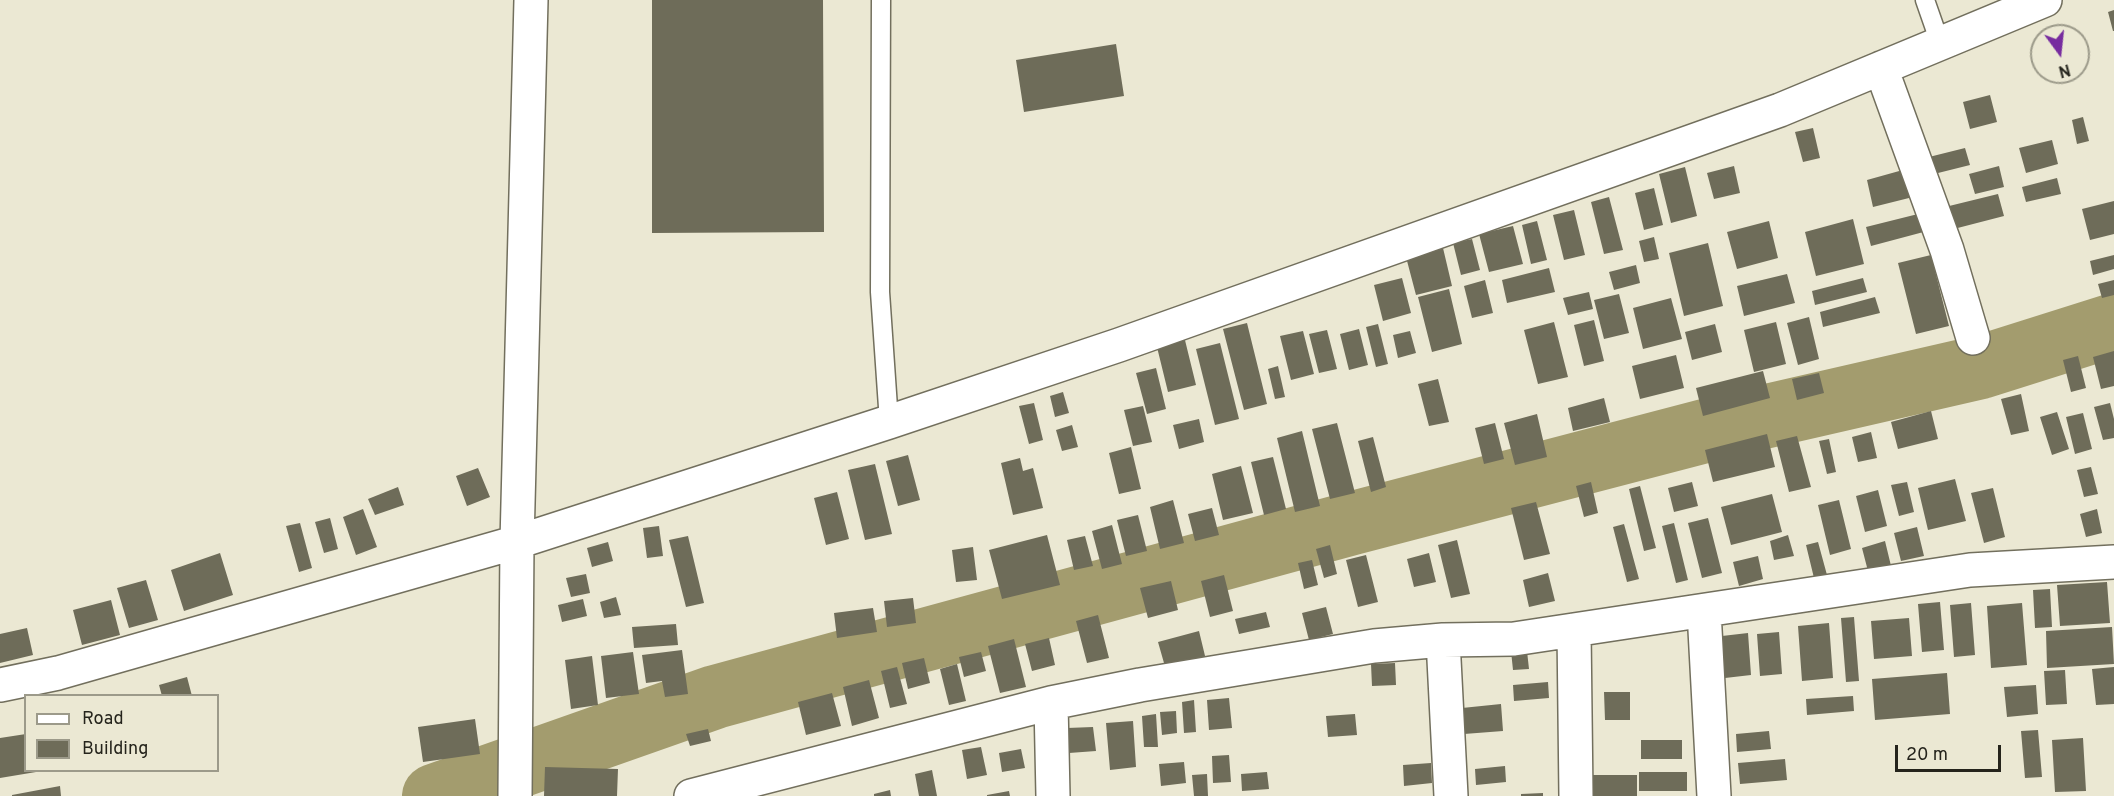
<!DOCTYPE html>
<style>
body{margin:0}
#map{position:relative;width:2114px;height:796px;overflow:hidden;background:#ebe8d3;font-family:Overpass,sans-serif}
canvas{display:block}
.legend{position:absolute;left:24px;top:694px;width:195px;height:78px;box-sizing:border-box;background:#ebe8d3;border:2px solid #9c9a8a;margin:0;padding:8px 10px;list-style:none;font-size:18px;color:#25241c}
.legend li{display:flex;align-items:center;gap:12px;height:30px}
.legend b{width:30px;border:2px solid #9c9a8a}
.north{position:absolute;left:2030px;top:24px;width:60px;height:60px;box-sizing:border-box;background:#ebe8d3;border:2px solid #9c9a8a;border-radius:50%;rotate:165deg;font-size:16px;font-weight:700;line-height:24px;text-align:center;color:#25241c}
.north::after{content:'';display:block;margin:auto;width:21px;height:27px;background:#772c9f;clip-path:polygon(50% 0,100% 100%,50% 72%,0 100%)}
.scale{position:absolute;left:1895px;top:745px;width:106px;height:27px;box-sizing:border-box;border:3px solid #25241c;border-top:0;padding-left:8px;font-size:18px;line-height:21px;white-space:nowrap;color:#25241c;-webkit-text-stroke:4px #ebe8d3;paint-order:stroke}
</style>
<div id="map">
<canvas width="2114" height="796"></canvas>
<ul class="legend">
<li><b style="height:8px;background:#fff"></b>Road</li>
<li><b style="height:16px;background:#6e6c59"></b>Building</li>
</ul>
<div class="north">N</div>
<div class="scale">20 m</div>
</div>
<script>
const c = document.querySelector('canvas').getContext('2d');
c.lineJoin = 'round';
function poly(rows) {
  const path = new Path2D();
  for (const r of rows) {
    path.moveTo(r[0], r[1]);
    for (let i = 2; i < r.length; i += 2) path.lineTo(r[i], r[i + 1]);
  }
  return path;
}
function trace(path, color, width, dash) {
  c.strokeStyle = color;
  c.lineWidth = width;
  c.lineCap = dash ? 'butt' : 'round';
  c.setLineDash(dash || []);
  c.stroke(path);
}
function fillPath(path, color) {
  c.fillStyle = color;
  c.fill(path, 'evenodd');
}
const river = poly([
 [434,796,715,697,1353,523,1724,426,1981,367,2114,325]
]);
const building = poly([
 [652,0,823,0,824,232,652,233],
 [2114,10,2114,31,2113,31,2108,12],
 [1116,44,1124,96,1024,112,1016,60],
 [1990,95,1997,122,1970,129,1963,102],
 [2083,117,2089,141,2077,144,2072,120],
 [1813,128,1820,158,1803,162,1795,132],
 [2052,140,2058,164,2026,173,2019,148],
 [1965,148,1970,165,1930,175,1925,158],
 [1734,166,1740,193,1714,199,1707,173],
 [1999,166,2004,187,1975,194,1969,174],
 [1685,167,1697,216,1671,223,1659,174],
 [1910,168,1917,196,1873,207,1867,180],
 [2057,178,2061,194,2026,202,2022,187],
 [1654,188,1663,225,1644,230,1635,193],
 [1998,194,2004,216,1946,231,1941,208],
 [1609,197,1623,250,1604,254,1591,202],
 [2114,201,2114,234,2090,240,2082,209],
 [1574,210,1585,255,1564,260,1553,215],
 [1926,212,1931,230,1871,246,1866,227],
 [1853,219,1864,264,1816,276,1805,232],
 [1537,221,1547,260,1531,264,1522,225],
 [1769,221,1778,258,1737,269,1727,232],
 [1513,226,1523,264,1489,272,1479,234],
 [1654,237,1659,259,1644,262,1639,241],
 [1472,239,1480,270,1461,275,1453,243],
 [1708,243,1723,306,1684,316,1669,253],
 [1443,248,1452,286,1416,295,1406,257],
 [1931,255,1949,326,1916,334,1898,263],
 [2114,255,2114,269,2093,275,2090,261],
 [1636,265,1640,283,1614,290,1609,272],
 [1549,268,1555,292,1507,303,1502,280],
 [1787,274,1795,303,1744,316,1737,286],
 [1402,278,1411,313,1383,321,1374,285],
 [1863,278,1867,292,1815,305,1812,291],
 [1485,280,1493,313,1472,318,1464,286],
 [2114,280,2114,295,2102,298,2098,284],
 [1449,289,1462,344,1432,352,1418,297],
 [1589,292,1593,309,1568,315,1563,298],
 [1619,294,1629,333,1604,339,1594,300],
 [1875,297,1880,313,1823,327,1820,312],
 [1671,298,1682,339,1643,349,1633,308],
 [1809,317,1819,359,1798,365,1787,323],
 [1594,320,1604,361,1584,366,1574,325],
 [1554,322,1568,377,1538,384,1524,330],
 [1776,322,1786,364,1754,372,1744,330],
 [1247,323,1267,404,1244,410,1223,329],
 [1378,324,1388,364,1376,367,1366,327],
 [1715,324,1722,352,1692,360,1685,332],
 [1359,329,1368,365,1349,370,1340,334],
 [1327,330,1337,369,1319,373,1309,334],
 [1303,331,1314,374,1291,380,1280,336],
 [1410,331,1416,353,1398,358,1393,335],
 [1183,332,1196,385,1168,392,1155,339],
 [1220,343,1239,419,1215,425,1196,349],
 [2114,351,2114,386,2101,389,2093,357],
 [1676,355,1684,388,1640,399,1632,366],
 [2078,356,2086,388,2071,392,2063,360],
 [1278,366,1285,397,1275,399,1268,369],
 [1156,368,1166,409,1147,414,1136,373],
 [1763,371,1770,398,1703,416,1696,388],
 [1819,373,1824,393,1797,400,1792,379],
 [1438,379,1449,422,1429,426,1418,384],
 [1063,392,1069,413,1055,417,1050,396],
 [2021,394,2029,431,2011,435,2001,399],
 [1604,398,1610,422,1573,431,1568,408],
 [1034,403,1043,440,1029,444,1019,406],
 [2110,403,2114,419,2114,438,2103,440,2094,407],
 [1143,406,1152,442,1133,446,1124,410],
 [1931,411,1938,439,1898,449,1891,422],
 [2057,412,2069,449,2052,455,2040,417],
 [2083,413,2092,449,2075,454,2066,417],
 [1537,414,1547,457,1515,465,1504,423],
 [1199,419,1204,442,1179,449,1173,425],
 [1337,423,1355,493,1330,499,1312,429],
 [1495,423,1504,459,1484,464,1475,428],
 [1072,425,1078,447,1062,451,1056,430],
 [1302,431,1320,506,1295,512,1277,438],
 [1871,432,1877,458,1858,462,1852,437],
 [1767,434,1775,467,1713,482,1705,450],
 [1797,436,1811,487,1789,492,1776,441],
 [1373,437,1386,487,1371,492,1358,441],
 [1829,439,1836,472,1827,474,1819,441],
 [1131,447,1141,489,1119,494,1109,453],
 [908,455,920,500,898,506,886,461],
 [1273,457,1286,509,1264,515,1251,462],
 [1020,458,1023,471,1033,468,1043,508,1013,515,1001,463],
 [875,464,892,534,865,540,848,470],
 [1241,466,1253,513,1223,520,1212,474],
 [2091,467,2098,494,2084,497,2077,470],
 [478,468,490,497,467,506,456,476],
 [1955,479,1966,521,1928,530,1918,488],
 [1591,482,1598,513,1584,517,1576,486],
 [1692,482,1698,506,1674,512,1668,488],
 [1907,482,1914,512,1899,516,1891,485],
 [1640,486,1656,548,1644,551,1629,489],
 [398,487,404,505,375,515,368,499],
 [1993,488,2005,537,1984,543,1971,493],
 [1878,490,1887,526,1865,532,1856,496],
 [837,492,849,539,826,545,814,498],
 [1772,494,1782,532,1731,545,1721,507],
 [1173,500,1184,543,1160,549,1150,507],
 [1839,500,1851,549,1830,555,1818,505],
 [1536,502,1550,554,1524,560,1511,508],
 [1212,508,1219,535,1195,541,1188,514],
 [363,509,377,547,356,555,343,517],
 [2097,509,2102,533,2086,537,2080,514],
 [1138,515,1147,551,1126,556,1117,520],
 [330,518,338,549,324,553,315,522],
 [1708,518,1722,573,1702,578,1688,523],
 [300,523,312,568,299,572,286,526],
 [1674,523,1688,580,1676,583,1662,526],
 [1624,524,1639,579,1627,582,1613,527],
 [1112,525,1122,564,1102,569,1092,531],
 [659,526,663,556,647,558,643,528],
 [1917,527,1924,556,1901,561,1894,533],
 [1047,535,1060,585,1002,599,989,550],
 [1788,535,1794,556,1774,560,1770,541],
 [688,536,704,603,686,607,669,540],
 [1085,536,1093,566,1074,570,1067,540],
 [1457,540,1470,594,1451,598,1438,545],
 [1885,541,1892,570,1869,575,1862,548],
 [608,542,613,561,592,567,587,548],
 [1818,542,1827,575,1814,578,1806,545],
 [1330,545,1337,574,1324,578,1316,549],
 [973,547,977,580,956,582,952,550],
 [220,553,233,595,184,611,171,570],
 [1429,553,1436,582,1414,587,1407,559],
 [1366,555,1378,602,1358,607,1346,560],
 [1758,556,1763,579,1739,586,1733,562],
 [1312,560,1318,585,1304,589,1298,563],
 [1548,573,1555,601,1529,607,1523,580],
 [586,574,590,593,571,597,566,578],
 [1224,575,1233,611,1210,617,1201,581],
 [146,580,158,620,129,628,117,588],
 [1171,581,1178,610,1148,618,1140,588],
 [2107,582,2110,623,2060,626,2057,585],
 [2050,589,2052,627,2035,628,2033,590],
 [616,597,621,615,604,618,600,602],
 [913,598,916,623,887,627,884,601],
 [583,599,587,616,562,622,558,605],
 [111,600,120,635,82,645,73,610],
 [1940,602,1944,650,1922,652,1918,604],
 [1971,603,1975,655,1954,657,1950,605],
 [2022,603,2027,665,1991,668,1987,606],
 [1326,607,1333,634,1309,640,1302,613],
 [873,608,877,632,837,638,834,613],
 [1266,612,1270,627,1239,634,1235,619],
 [1098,615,1109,658,1087,663,1076,621],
 [1854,617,1859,681,1846,682,1841,618],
 [1909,618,1912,656,1874,659,1871,621],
 [1829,623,1833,678,1802,681,1798,626],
 [676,624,678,645,634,648,632,627],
 [2112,627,2114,664,2047,668,2046,631],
 [27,628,33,655,0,663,0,634],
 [1199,631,1206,660,1166,670,1158,642],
 [1779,632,1782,674,1760,676,1757,634],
 [1748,633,1751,675,1725,678,1722,636],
 [1049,638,1055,665,1032,671,1025,644],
 [1014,639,1026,687,1000,693,988,646],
 [682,650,688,694,665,697,662,681,646,683,642,655],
 [1511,651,1527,651,1529,669,1513,670],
 [633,652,639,694,606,698,601,656],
 [981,652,986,671,964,677,959,657],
 [592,656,598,705,571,709,565,660],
 [924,658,930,683,908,689,902,663],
 [1395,663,1396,685,1372,686,1371,664],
 [957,664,966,701,949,705,940,669],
 [897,667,907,704,890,708,881,671],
 [2114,667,2114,704,2096,705,2092,669],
 [2065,670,2067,704,2046,705,2044,671],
 [1947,673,1950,714,1875,720,1872,679],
 [187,677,192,696,162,696,159,685],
 [869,680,879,718,852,726,843,687],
 [1548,682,1549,698,1514,701,1513,685],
 [2036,685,2038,714,2007,717,2004,687],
 [1604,692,1630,692,1630,720,1605,720],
 [832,693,841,726,806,735,798,702],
 [1853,696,1854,711,1807,715,1806,699],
 [1229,698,1232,728,1209,730,1207,700],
 [1194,700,1196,732,1184,733,1182,702],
 [1501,704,1503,731,1464,734,1462,708],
 [1176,711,1177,733,1162,735,1160,712],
 [1156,714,1158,747,1144,747,1142,716],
 [1355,714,1357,735,1328,737,1326,716],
 [475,719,480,754,423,762,418,727],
 [1133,721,1136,767,1110,770,1106,723],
 [1093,727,1096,751,1069,753,1067,728],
 [708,729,711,741,690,746,686,734],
 [2038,730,2042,777,2025,778,2021,731],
 [1769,731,1771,749,1737,752,1736,734],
 [26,734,26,770,36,772,0,778,0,738],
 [2083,738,2086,791,2055,792,2052,740],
 [1641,740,1682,740,1682,759,1641,759],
 [981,747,987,775,967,779,962,750],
 [1021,749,1025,768,1002,772,999,753],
 [1229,755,1231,782,1213,783,1212,756],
 [1785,759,1787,780,1740,784,1738,763],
 [1184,762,1186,783,1161,786,1159,764],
 [1431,763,1432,783,1404,786,1403,765],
 [1505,766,1506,782,1476,785,1475,769],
 [545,767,618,769,617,796,544,796],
 [932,770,937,796,919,796,915,774],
 [1267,772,1269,789,1242,791,1241,774],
 [1639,772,1687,772,1687,791,1639,791],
 [1207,774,1208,796,1194,796,1192,775],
 [1590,775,1637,775,1637,796,1590,796],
 [60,786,61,796,12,796,12,795],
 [890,790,891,796,874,796,874,794],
 [1009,791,1010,796,987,796,987,795],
 [1543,793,1543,796,1521,796,1521,794]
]);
const service = poly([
 [881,0,880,292,889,422],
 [1925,0,1940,43]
]);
const minor = poly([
 [1881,68,1947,250,1973,338],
 [1704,611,1714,796],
 [1574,630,1576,796],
 [1443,640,1451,796],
 [0,685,58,673,517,542,889,422,1119,345,1780,110,2045,0],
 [1051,703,1053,796],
 [515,796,517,542,531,0],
 [691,796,1051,703,1140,685,1374,646,1443,640,1514,639,1970,570,2114,562]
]);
trace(river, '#a39c6e', 64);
fillPath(building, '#6e6c59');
trace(service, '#726f5d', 21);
trace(minor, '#726f5d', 36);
trace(service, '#fff', 18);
trace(minor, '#fff', 33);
</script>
